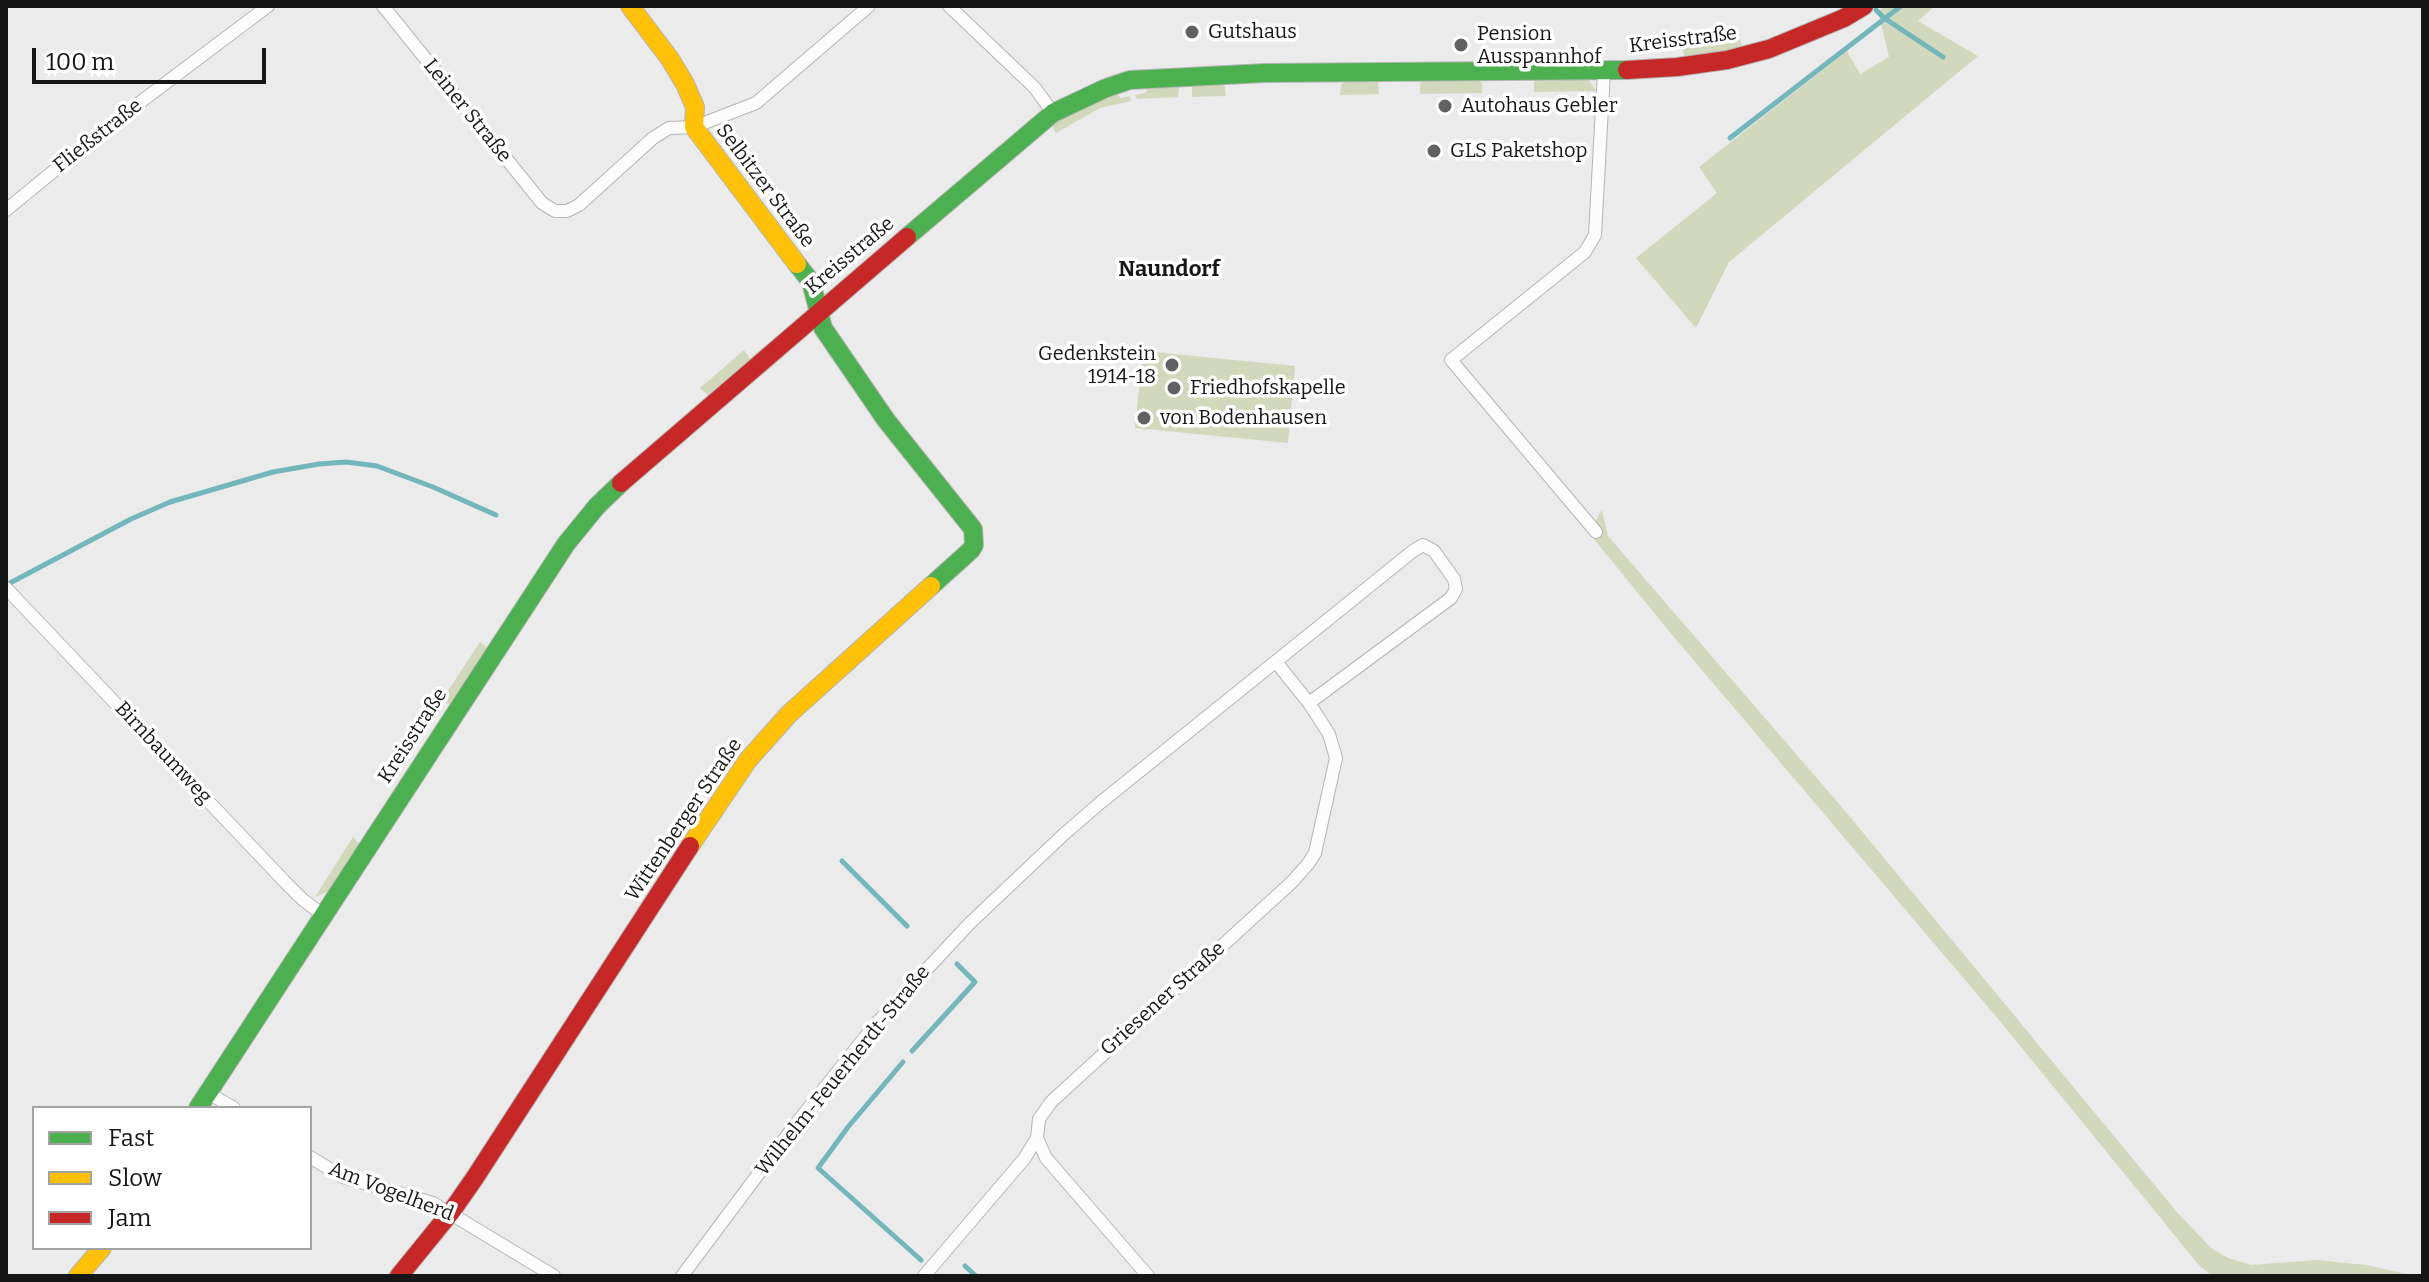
<!DOCTYPE html>
<meta charset="utf-8">
<style>
body{margin:0}
#map{position:relative;width:2429px;height:1282px;overflow:hidden;background:#ebebec;font-family:Bitter,serif}
canvas{display:block}
.frame{position:absolute;inset:0;border:8px solid #161617;pointer-events:none}
.legend{position:absolute;left:32px;top:1106px;width:280px;height:144px;box-sizing:border-box;background:#fff;border:2px solid #a2a2a2;margin:0;padding:10px 14px;list-style:none;font-size:24px;color:#161617}
.legend li{display:flex;align-items:center;gap:16px;height:40px}
.legend b{width:40px;border:2px solid #a2a2a2}
.scale{position:absolute;left:32px;top:48px;width:234px;height:36px;box-sizing:border-box;border:4px solid #161617;border-top:0;padding-left:10px;font-size:24px;line-height:28px;white-space:nowrap;color:#161617;-webkit-text-stroke:6px #fff;paint-order:stroke}
</style>
<div id="map">
<canvas width="2429" height="1282"></canvas>
<div class="frame"></div>
<ul class="legend">
<li><b style="height:10px;background:#4caf50"></b>Fast</li>
<li><b style="height:10px;background:#ffc107"></b>Slow</li>
<li><b style="height:10px;background:#c62828"></b>Jam</li>
</ul>
<div class="scale">100 m</div>
</div>
<script>
const c = document.querySelector('canvas').getContext('2d');
c.lineJoin = 'round';
function fillPath(path, color) {
  c.fillStyle = color;
  c.fill(path, 'evenodd');
}
function poly(rows) {
  const path = new Path2D();
  for (const r of rows) {
    path.moveTo(r[0], r[1]);
    for (let i = 2; i < r.length; i += 2) path.lineTo(r[i], r[i + 1]);
  }
  return path;
}
function trace(path, color, width, dash) {
  c.strokeStyle = color;
  c.lineWidth = width;
  c.lineCap = dash ? 'butt' : 'round';
  c.setLineDash(dash || []);
  c.stroke(path);
}
function write(font, color, halo, rows, align = 'center') {
  c.font = font + ' Bitter,serif';
  c.lineWidth = 7;
  c.setLineDash([]);
  c.textBaseline = 'middle';
  c.strokeStyle = halo;
  c.fillStyle = color;
  for (const [text, x, y, turn = 0] of rows) {
    c.save();
    c.translate(x, y);
    c.rotate((+turn || 0) * Math.PI / 180);
    c.textAlign = isNaN(turn) ? turn : align;
    if (halo) c.strokeText(text, 0, 0);
    c.fillText(text, 0, 0);
    c.restore();
  }
}
const green = poly([
 [1886,6,1935,6,1918,21,1978,56,1729,262,1696,328,1636,258,1717,193,1699,167,1847,51,1860,74,1889,57,1878,11],
 [1739,35,1742,45,1740,48,1685,58,1682,47],
 [1534,79,1589,80,1596,91,1534,92],
 [1423,80,1479,80,1482,83,1482,93,1420,94,1420,84],
 [1345,81,1378,81,1379,94,1340,95,1341,85],
 [1196,84,1222,84,1225,87,1226,96,1192,97,1192,87],
 [1176,85,1179,87,1178,97,1137,99,1135,95,1145,93,1148,88],
 [1117,94,1121,98,1130,96,1131,101,1100,108,1056,133,1053,128,1054,124,1063,118,1101,99],
 [744,350,750,359,708,395,704,392,700,388],
 [1143,351,1295,366,1288,443,1135,428],
 [1602,510,1608,536,1846,812,2176,1211,2211,1248,2228,1258,2251,1265,2317,1260,2366,1265,2416,1276,2212,1276,2198,1264,1999,1020,1668,630,1589,533],
 [480,642,488,648,451,704,446,703,442,700],
 [353,837,360,845,332,887,327,892,315,897]
]);
const stream = poly([
 [1876,10,1884,18,1943,57],
 [1730,138,1901,6],
 [10,583,131,519,170,502,273,472,319,464,346,462,377,466,433,487,496,515],
 [842,861,907,926],
 [912,1051,975,982,957,964],
 [903,1062,848,1127,818,1168,921,1260],
 [965,1266,976,1276]
]);
const street = poly([
 [383,6,542,203,555,211,567,211,579,205,653,138,669,128,694,127,756,103,869,6],
 [949,6,1035,88,1053,113],
 [6,210,110,125,268,6],
 [1596,532,1451,360,1585,252,1595,235,1604,71],
 [6,588,285,882,302,899,323,915],
 [208,1093,234,1108],
 [1037,1138,1046,1158,1148,1276],
 [310,1157,343,1177,433,1203,554,1276],
 [682,1276,795,1125,874,1026,969,924,1063,835,1100,803,1413,551,1423,545,1434,551,1454,579,1456,589,1451,598,1309,703,1276,662],
 [924,1276,1024,1159,1037,1138,1039,1119,1052,1101,1292,882,1308,864,1315,853,1336,758,1329,734,1309,703]
]);
const fast = poly([
 [907,237,1053,113,1106,88,1130,80,1265,73,1627,70],
 [797,264,811,282,823,328,886,420,973,529,974,545,971,550,931,586],
 [198,1108,566,544,597,506,621,483]
]);
const slow = poly([
 [630,6,670,59,685,84,695,107,694,127,797,264],
 [690,846,748,760,789,714,931,586],
 [78,1276,102,1248]
]);
const jam = poly([
 [1627,70,1677,67,1727,60,1769,49,1844,18,1864,6],
 [621,483,907,237],
 [399,1276,451,1212,474,1179,690,846]
]);
const markers = [
 [1192,32,8,"#616162"],
 [1461,45,8,"#616162"],
 [1445,106,8,"#616162"],
 [1434,151,8,"#616162"],
 [1172,365,8,"#616162"],
 [1174,388,8,"#616162"],
 [1144,418,8,"#616162"]
];
const poiNames = [
 ["Gutshaus",1208,32],
 ["Pension",1477,34],
 ["Ausspannhof",1477,57],
 ["Autohaus Gebler",1461,106],
 ["GLS Paketshop",1450,151],
 ["Gedenkstein",1156,354,"right"],
 ["1914-18",1156,377,"right"],
 ["Friedhofskapelle",1190,388],
 ["von Bodenhausen",1160,418]
];
const streetNames = [
 ["Kreisstraße",1683,40,-7],
 ["Leiner Straße",467,111,51],
 ["Fließstraße",98,136,-38],
 ["Selbitzer Straße",765,186,53],
 ["Kreisstraße",850,256,-40],
 ["Kreisstraße",413,736,-57],
 ["Birnbaumweg",163,753,47],
 ["Wittenberger Straße",684,820,-56],
 ["Griesener Straße",1163,999,-42],
 ["Wilhelm-Feuerherdt-Straße",843,1071,-51],
 ["Am Vogelherd",391,1192,21]
];
const neighbourhoodNames = [
 ["Naundorf",1169,270]
];
fillPath(green, '#d1d8bb');
trace(stream, '#73b6bc', 5);
trace(street, '#b5b5b5', 14);
trace(fast, '#b5b5b5', 20);
trace(slow, '#b5b5b5', 20);
trace(jam, '#b5b5b5', 20);
trace(street, '#fcfcfc', 12);
trace(fast, '#4caf50', 18);
trace(slow, '#ffc107', 18);
trace(jam, '#c62828', 18);
for (const [x, y, r, color] of markers) {
  const dot = new Path2D();
  dot.arc(x, y, r, 0, 2 * Math.PI);
  c.fillStyle = color;
  c.fill(dot);
  trace(dot, '#fff', 3);
}
write('20px', '#161617', '#fff', poiNames, 'left');
write('20px', '#161617', '#fff', streetNames);
write('bold 22px', '#161617', '#fff', neighbourhoodNames);
</script>
